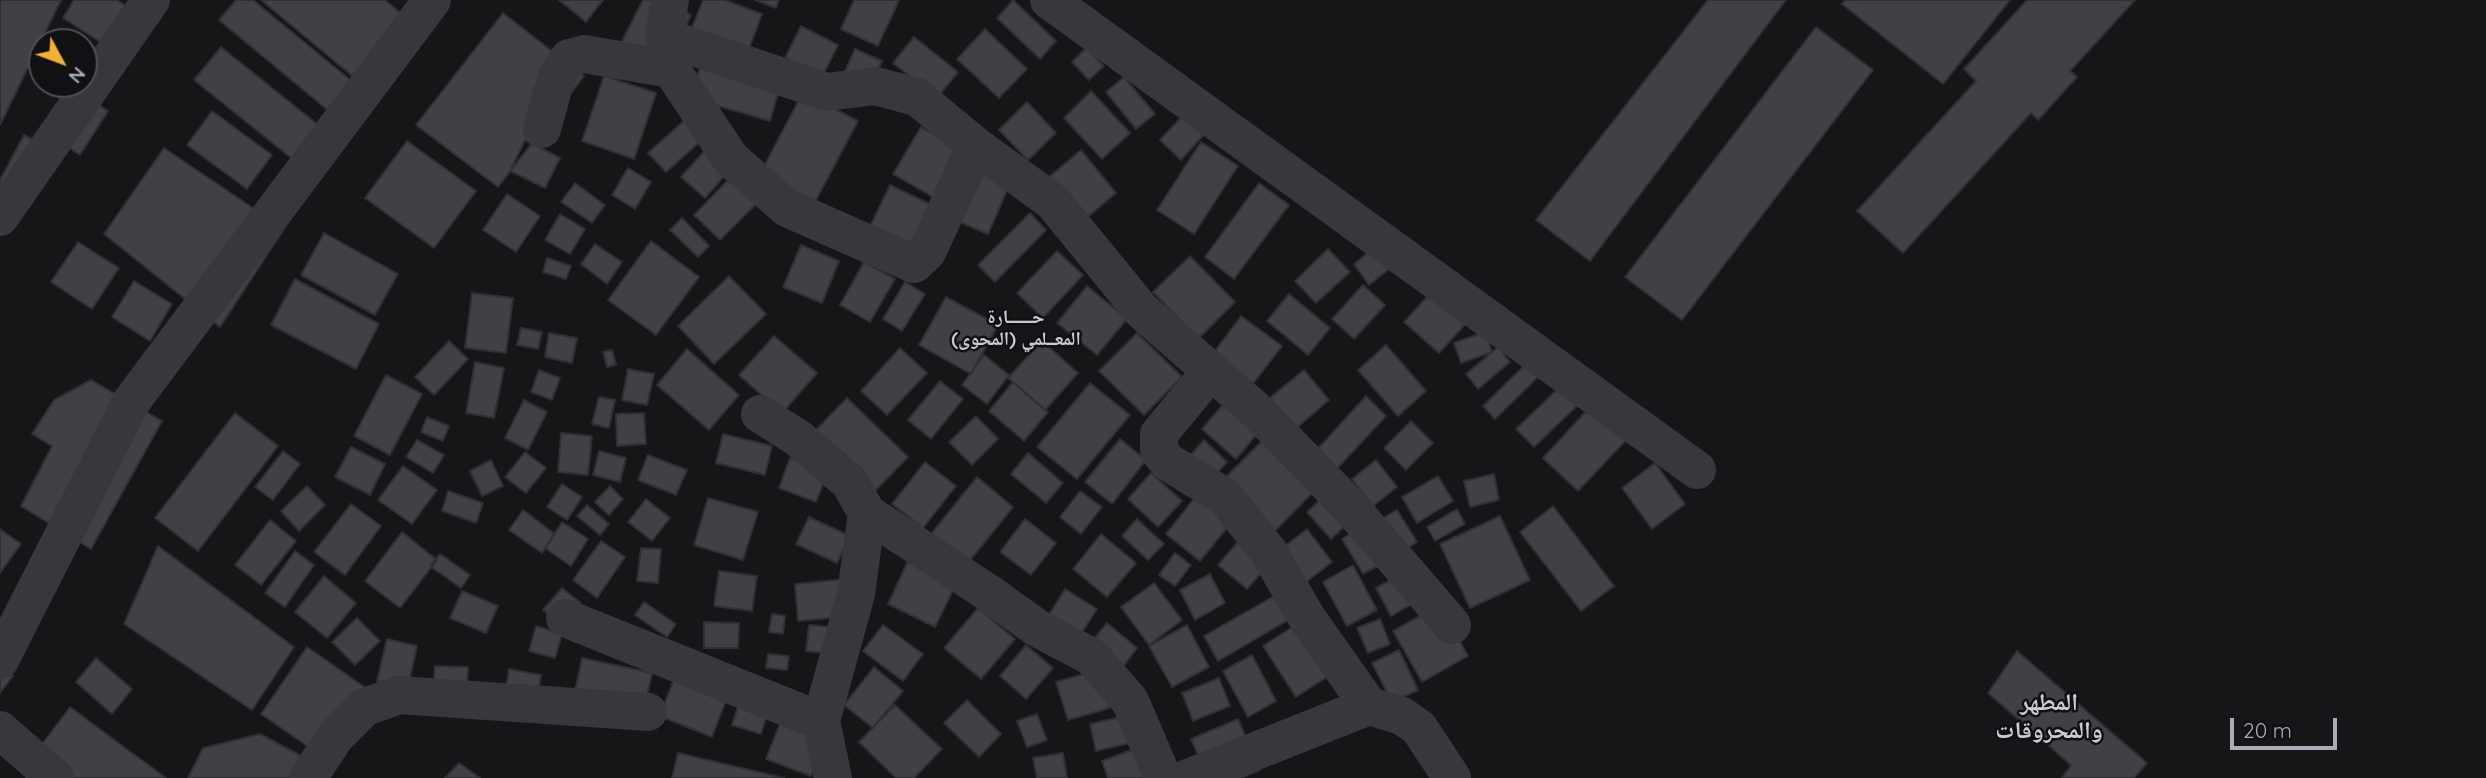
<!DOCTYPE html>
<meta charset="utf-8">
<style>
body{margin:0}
#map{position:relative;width:2486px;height:778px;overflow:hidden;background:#161618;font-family:Quicksand,sans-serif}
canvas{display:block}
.north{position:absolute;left:28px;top:28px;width:70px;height:70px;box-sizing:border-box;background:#111113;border:2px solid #4d4f55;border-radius:50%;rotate:131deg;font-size:19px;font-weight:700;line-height:28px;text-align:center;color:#a8adb8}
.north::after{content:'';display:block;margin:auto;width:24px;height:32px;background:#f2b134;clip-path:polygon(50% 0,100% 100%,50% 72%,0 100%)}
.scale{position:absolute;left:2230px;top:718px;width:107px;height:32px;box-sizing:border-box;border:4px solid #a8adb8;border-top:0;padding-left:9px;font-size:21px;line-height:24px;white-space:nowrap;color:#a8adb8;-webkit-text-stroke:5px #111113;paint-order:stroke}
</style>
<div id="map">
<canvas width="2486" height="778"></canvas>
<div class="north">N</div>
<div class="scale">20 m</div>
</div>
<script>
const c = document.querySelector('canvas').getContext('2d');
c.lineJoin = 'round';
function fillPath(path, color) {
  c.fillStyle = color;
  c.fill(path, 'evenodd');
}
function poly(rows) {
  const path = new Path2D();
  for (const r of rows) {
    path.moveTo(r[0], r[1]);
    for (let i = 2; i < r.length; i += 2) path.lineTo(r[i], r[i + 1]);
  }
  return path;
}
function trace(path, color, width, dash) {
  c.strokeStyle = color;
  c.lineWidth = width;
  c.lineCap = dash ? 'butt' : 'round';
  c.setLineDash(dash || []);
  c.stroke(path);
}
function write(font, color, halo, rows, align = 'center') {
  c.font = font + ' Quicksand,"Noto Naskh Arabic",sans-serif';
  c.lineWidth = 5;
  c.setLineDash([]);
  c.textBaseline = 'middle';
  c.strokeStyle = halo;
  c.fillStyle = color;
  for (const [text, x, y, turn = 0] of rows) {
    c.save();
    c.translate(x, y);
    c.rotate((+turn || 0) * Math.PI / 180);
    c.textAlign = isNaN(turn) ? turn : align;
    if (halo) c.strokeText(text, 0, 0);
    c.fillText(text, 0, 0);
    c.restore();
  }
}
const building = poly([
 [0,0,61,0,0,125,0,0],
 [74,0,117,0,132,10,108,47,63,18,74,0],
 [236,0,253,0,360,88,336,117,219,20,236,0],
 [261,0,385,0,419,28,368,89,261,0],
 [559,0,603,0,586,22,559,0],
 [643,0,663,0,691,15,665,66,621,43,643,0],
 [703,0,725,0,762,14,746,57,689,35,703,0],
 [755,0,779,0,776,8,755,0],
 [854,0,899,0,878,46,841,29,854,0],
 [1013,0,1056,41,1040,59,997,18,1013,0],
 [1708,0,1786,0,1590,261,1536,220,1708,0],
 [1845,0,2010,0,1943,84,1842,4,1845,0],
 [2027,0,2135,0,2070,71,2077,77,2038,120,2031,113,1903,253,1857,211,1976,81,1964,69,2027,0],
 [503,13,584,76,498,187,416,125,503,13],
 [801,26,838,45,822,77,785,58,801,26],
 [1816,27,1873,70,1682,320,1625,277,1816,27],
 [985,29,1027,69,999,98,957,59,985,29],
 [914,37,958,72,937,98,893,63,914,37],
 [221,47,327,132,300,165,194,80,221,47],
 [1086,48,1104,66,1089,80,1072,62,1086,48],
 [855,49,882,61,869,90,842,78,855,49],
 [701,63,780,86,770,121,691,98,701,63],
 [604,76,656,93,634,159,582,141,604,76],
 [1124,77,1155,114,1136,129,1106,92,1124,77],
 [71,87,108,111,80,155,42,129,71,87],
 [1091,91,1130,133,1102,159,1064,118,1091,91],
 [803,92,858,121,814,204,759,176,803,92],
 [1027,102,1056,133,1028,160,999,130,1027,102],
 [212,111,272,155,247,189,187,145,212,111],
 [694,112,711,132,666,172,648,153,694,112],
 [1186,112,1207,131,1181,160,1160,140,1186,112],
 [921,127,967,154,940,201,893,174,921,127],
 [24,135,47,147,0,190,0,180,24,135],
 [525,140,560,158,545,188,510,171,525,140],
 [407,141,476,191,434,248,365,198,407,141],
 [1201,142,1238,166,1194,234,1157,210,1201,142],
 [708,147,731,168,705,198,681,177,708,147],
 [164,148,284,229,220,327,104,234,164,148],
 [1081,150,1116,193,1084,220,1049,177,1081,150],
 [972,165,1011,181,988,234,950,218,972,165],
 [628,168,651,182,635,209,612,195,628,168],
 [731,177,757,203,720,240,694,215,731,177],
 [575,183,605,205,592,223,561,202,575,183],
 [1259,183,1289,205,1234,279,1205,257,1259,183],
 [890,185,936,207,912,257,866,235,890,185],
 [507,194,540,216,516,252,483,230,507,194],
 [1030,213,1046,230,995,282,978,265,1030,213],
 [560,214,585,229,570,254,545,240,560,214],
 [682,218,709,246,698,257,670,230,682,218],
 [324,233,398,274,375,315,301,275,324,233],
 [651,241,699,277,656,335,608,300,651,241],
 [78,242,119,268,92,309,51,282,78,242],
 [595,244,622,262,607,284,581,264,595,244],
 [801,245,839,261,822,303,783,287,801,245],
 [1374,248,1389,269,1369,285,1354,264,1374,248],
 [1328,249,1350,272,1316,303,1295,281,1328,249],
 [1057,251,1083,275,1043,318,1017,293,1057,251],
 [1190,256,1235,302,1198,339,1153,292,1190,256],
 [547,258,571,266,566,279,543,272,547,258],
 [864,262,895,279,870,322,840,305,864,262],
 [729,276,766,314,714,364,678,326,729,276],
 [295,279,379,324,356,369,271,325,295,279],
 [134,281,172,304,150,341,112,317,134,281],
 [905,282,925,294,902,331,883,319,905,282],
 [1363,285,1385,305,1354,339,1332,319,1363,285],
 [1087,286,1127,319,1097,355,1057,323,1087,286],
 [1437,286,1472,317,1439,353,1404,322,1437,286],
 [472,293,513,298,506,353,465,348,472,293],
 [1289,294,1330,328,1308,355,1267,321,1289,294],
 [946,297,998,325,971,374,919,345,946,297],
 [1241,316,1282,346,1249,389,1209,359,1241,316],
 [521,328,542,332,538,349,517,345,521,328],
 [1485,332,1492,352,1461,363,1454,343,1485,332],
 [549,333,577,338,572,363,545,357,549,333],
 [1137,333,1182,377,1144,415,1099,371,1137,333],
 [774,336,817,373,782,413,739,375,774,336],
 [449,341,468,359,434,395,415,377,449,341],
 [1042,341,1078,373,1045,410,1008,378,1042,341],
 [1386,345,1426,391,1398,416,1358,370,1386,345],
 [1498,347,1510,362,1478,389,1466,374,1498,347],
 [900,348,927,373,887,415,861,391,900,348],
 [687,349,739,395,709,430,657,385,687,349],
 [612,350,616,365,607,367,603,352,612,350],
 [984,355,1009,375,987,404,962,385,984,355],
 [475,362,504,368,494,418,466,413,475,362],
 [1528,362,1540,375,1495,419,1483,406,1528,362],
 [628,369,654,374,647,405,622,400,628,369],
 [539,370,560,378,552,400,531,392,539,370],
 [1304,370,1329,400,1293,431,1267,400,1304,370],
 [386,375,422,394,390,455,354,436,386,375],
 [91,380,162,421,91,549,21,506,52,446,32,434,54,400,91,380],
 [940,381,963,399,931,439,908,420,940,381],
 [1013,382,1048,412,1024,441,989,411,1013,382],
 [1565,382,1583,400,1534,447,1516,429,1565,382],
 [1090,383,1130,415,1077,479,1037,447,1090,383],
 [1366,396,1386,416,1333,473,1313,454,1366,396],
 [599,397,615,400,609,428,592,424,599,397],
 [847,398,908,457,875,491,814,432,847,398],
 [524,400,547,412,528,450,505,438,524,400],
 [1227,400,1261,429,1236,459,1202,429,1227,400],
 [1592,405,1628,438,1578,491,1543,458,1592,405],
 [235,413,278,446,198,551,155,518,235,413],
 [644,413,646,444,617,446,616,414,644,413],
 [976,416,998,439,972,465,949,442,976,416],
 [427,417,449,426,443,441,421,432,427,417],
 [1411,421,1433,443,1406,470,1384,448,1411,421],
 [561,433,592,436,588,475,558,472,561,433],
 [1270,433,1321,484,1275,531,1223,480,1270,433],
 [723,434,772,446,765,475,716,463,723,434],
 [1120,439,1146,460,1112,504,1085,482,1120,439],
 [417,440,444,455,433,473,406,457,417,440],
 [1204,440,1227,462,1210,481,1187,459,1204,440],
 [351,447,385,464,370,495,335,477,351,447],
 [283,451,300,464,273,500,255,487,283,451],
 [599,451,626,458,620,482,593,475,599,451],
 [525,452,546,468,526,493,505,477,525,452],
 [1028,453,1063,483,1046,503,1011,474,1028,453],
 [648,455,687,470,676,495,638,480,648,455],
 [790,458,828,472,816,502,779,488,790,458],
 [491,460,503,486,482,496,470,471,491,460],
 [1376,460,1397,487,1373,506,1352,479,1376,460],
 [925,462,956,486,923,528,892,504,925,462],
 [1655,463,1685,504,1652,529,1622,488,1655,463],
 [403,466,437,490,412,524,378,500,403,466],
 [1151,473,1182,501,1158,527,1128,499,1151,473],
 [1494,474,1499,500,1470,507,1464,481,1494,474],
 [1438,476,1453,501,1417,523,1402,497,1438,476],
 [977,477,1013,507,968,563,931,534,977,477],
 [562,484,582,497,567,520,547,507,562,484],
 [307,486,325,505,299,531,281,511,307,486],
 [610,486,623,499,609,515,595,502,610,486],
 [448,491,483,503,476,523,442,511,448,491],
 [1080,491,1102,507,1081,534,1060,517,1080,491],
 [1200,491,1235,518,1200,561,1166,534,1200,491],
 [708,498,758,512,743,560,694,545,708,498],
 [1322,498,1347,524,1331,539,1307,512,1322,498],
 [646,499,670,518,652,541,628,522,646,499],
 [351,504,381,526,345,575,314,552,351,504],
 [587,505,609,524,600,535,577,516,587,505],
 [1553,506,1614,586,1581,611,1520,532,1553,506],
 [1457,509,1465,524,1435,541,1427,527,1457,509],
 [523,510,555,534,542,553,509,530,523,510],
 [1397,510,1417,542,1404,550,1383,518,1397,510],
 [1500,516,1530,580,1470,608,1440,544,1500,516],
 [809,517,850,536,837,563,796,544,809,517],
 [1025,519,1056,543,1031,575,1000,552,1025,519],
 [1137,519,1164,544,1148,560,1122,536,1137,519],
 [270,520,296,541,261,585,235,565,270,520],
 [562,522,588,539,571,566,545,548,562,522],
 [1363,526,1385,562,1363,574,1342,539,1363,526],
 [0,529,21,544,0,573,0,529],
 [1307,529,1332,562,1306,582,1281,549,1307,529],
 [402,532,437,560,400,608,365,581,402,532],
 [1101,534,1136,563,1107,597,1073,569,1101,534],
 [1241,538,1270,563,1247,589,1218,565,1241,538],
 [601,541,625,557,597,598,573,580,601,541],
 [158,546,294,647,252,710,124,624,158,546],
 [641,548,661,549,658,583,637,581,641,548],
 [295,551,314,565,285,607,265,593,295,551],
 [1175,553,1191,565,1175,586,1159,575,1175,553],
 [440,554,470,575,461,588,430,566,440,554],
 [909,559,957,582,935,627,888,604,909,559],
 [1353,565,1377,610,1347,626,1323,582,1353,565],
 [719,571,757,576,752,611,714,606,719,571],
 [1404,573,1419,600,1391,616,1376,588,1404,573],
 [1210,574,1225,603,1195,620,1180,590,1210,574],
 [324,576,356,603,327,638,295,612,324,576],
 [847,579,851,616,798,621,795,584,847,579],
 [1154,583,1182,620,1149,645,1121,607,1154,583],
 [562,588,581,603,562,625,543,610,562,588],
 [1065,589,1097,609,1075,643,1044,623,1065,589],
 [462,591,498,606,486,633,450,618,462,591],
 [1281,592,1295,616,1218,661,1204,636,1281,592],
 [644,602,676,624,667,637,635,615,644,602],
 [1440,605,1468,656,1422,682,1393,631,1440,605],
 [978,608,1015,639,981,679,944,648,978,608],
 [772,614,785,616,783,634,769,632,772,614],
 [357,618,380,641,355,665,332,642,357,618],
 [1380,619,1390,644,1368,653,1357,628,1380,619],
 [704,622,739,623,738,648,704,648,704,622],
 [1107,623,1137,648,1116,676,1084,651,1107,623],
 [1297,624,1330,675,1296,697,1263,646,1297,624],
 [809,625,843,628,841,655,806,651,809,625],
 [883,625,923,654,903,681,863,651,883,625],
 [1187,625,1209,667,1172,687,1149,646,1187,625],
 [536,626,562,634,555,658,529,651,536,626],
 [387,639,417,646,408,688,377,681,387,639],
 [1026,645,1053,668,1026,699,1000,676,1026,645],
 [307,647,376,695,330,762,261,714,307,647],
 [1399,650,1418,690,1392,702,1372,663,1399,650],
 [2017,651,2147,763,2134,778,2062,778,2071,765,1988,693,2017,651],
 [768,654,789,656,787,670,766,668,768,654],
 [1252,655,1276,701,1248,717,1223,671,1252,655],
 [96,658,132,689,112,714,76,682,96,658],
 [582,658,652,673,645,705,575,691,582,658],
 [0,666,13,676,0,693,0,666],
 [435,666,468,667,466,696,433,694,435,666],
 [874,667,903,691,873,728,844,705,874,667],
 [509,669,541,675,538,693,506,687,509,669],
 [1098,670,1110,708,1068,720,1056,682,1098,670],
 [1219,678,1230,706,1193,721,1182,693,1219,678],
 [674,679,726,700,712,737,660,716,674,679],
 [967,700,1001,734,979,757,944,723,967,700],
 [739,703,768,712,761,734,732,725,739,703],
 [895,705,942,749,914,778,896,778,859,742,895,705],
 [70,707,166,778,73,778,37,751,70,707],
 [1137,713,1143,740,1096,751,1090,724,1137,713],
 [1037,714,1047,740,1027,747,1017,721,1037,714],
 [782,718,827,736,811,776,766,759,782,718],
 [1238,719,1260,770,1241,778,1208,778,1191,739,1238,719],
 [260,734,313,762,304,778,188,778,203,748,260,734],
 [1158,740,1146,778,1108,778,1102,761,1158,740],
 [678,753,784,778,672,778,678,753],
 [1063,753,1067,778,1037,778,1033,758,1063,753],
 [459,763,480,778,445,778,459,763]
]);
const minor = poly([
 [670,0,664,37,671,69,731,159,787,208,914,264,927,252,976,146],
 [1049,0,1697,470],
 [664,37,827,92,875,86,917,97,976,146,1053,202,1141,310,1258,412,1352,509,1452,625],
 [542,129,556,78,569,58,584,54,671,69],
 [0,217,151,0],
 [1211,371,1159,434,1159,451,1168,462,1225,497,1268,551,1307,618,1369,706,1402,716,1419,728,1452,778],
 [760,414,798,438,849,482,867,513,990,594,1037,628,1092,657,1130,701,1163,778],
 [565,618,821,721],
 [0,660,131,402,432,0],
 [0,730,55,778],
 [308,778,335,737,365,707,399,695,648,712],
 [833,778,821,721,856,594,867,513],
 [1188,778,1369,706]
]);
const neighbourhoodNames = [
 ["حــــــارة",1016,317],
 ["المعــلمي (المحوى)",1016,339]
];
const districtNames = [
 ["المطهر",2049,703],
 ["والمحروقات",2049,731]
];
fillPath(building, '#404145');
trace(building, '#303034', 2);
trace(minor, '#37383d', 38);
write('bold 19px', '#c9ccd4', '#111113', neighbourhoodNames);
write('bold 24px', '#c9ccd4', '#111113', districtNames);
</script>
